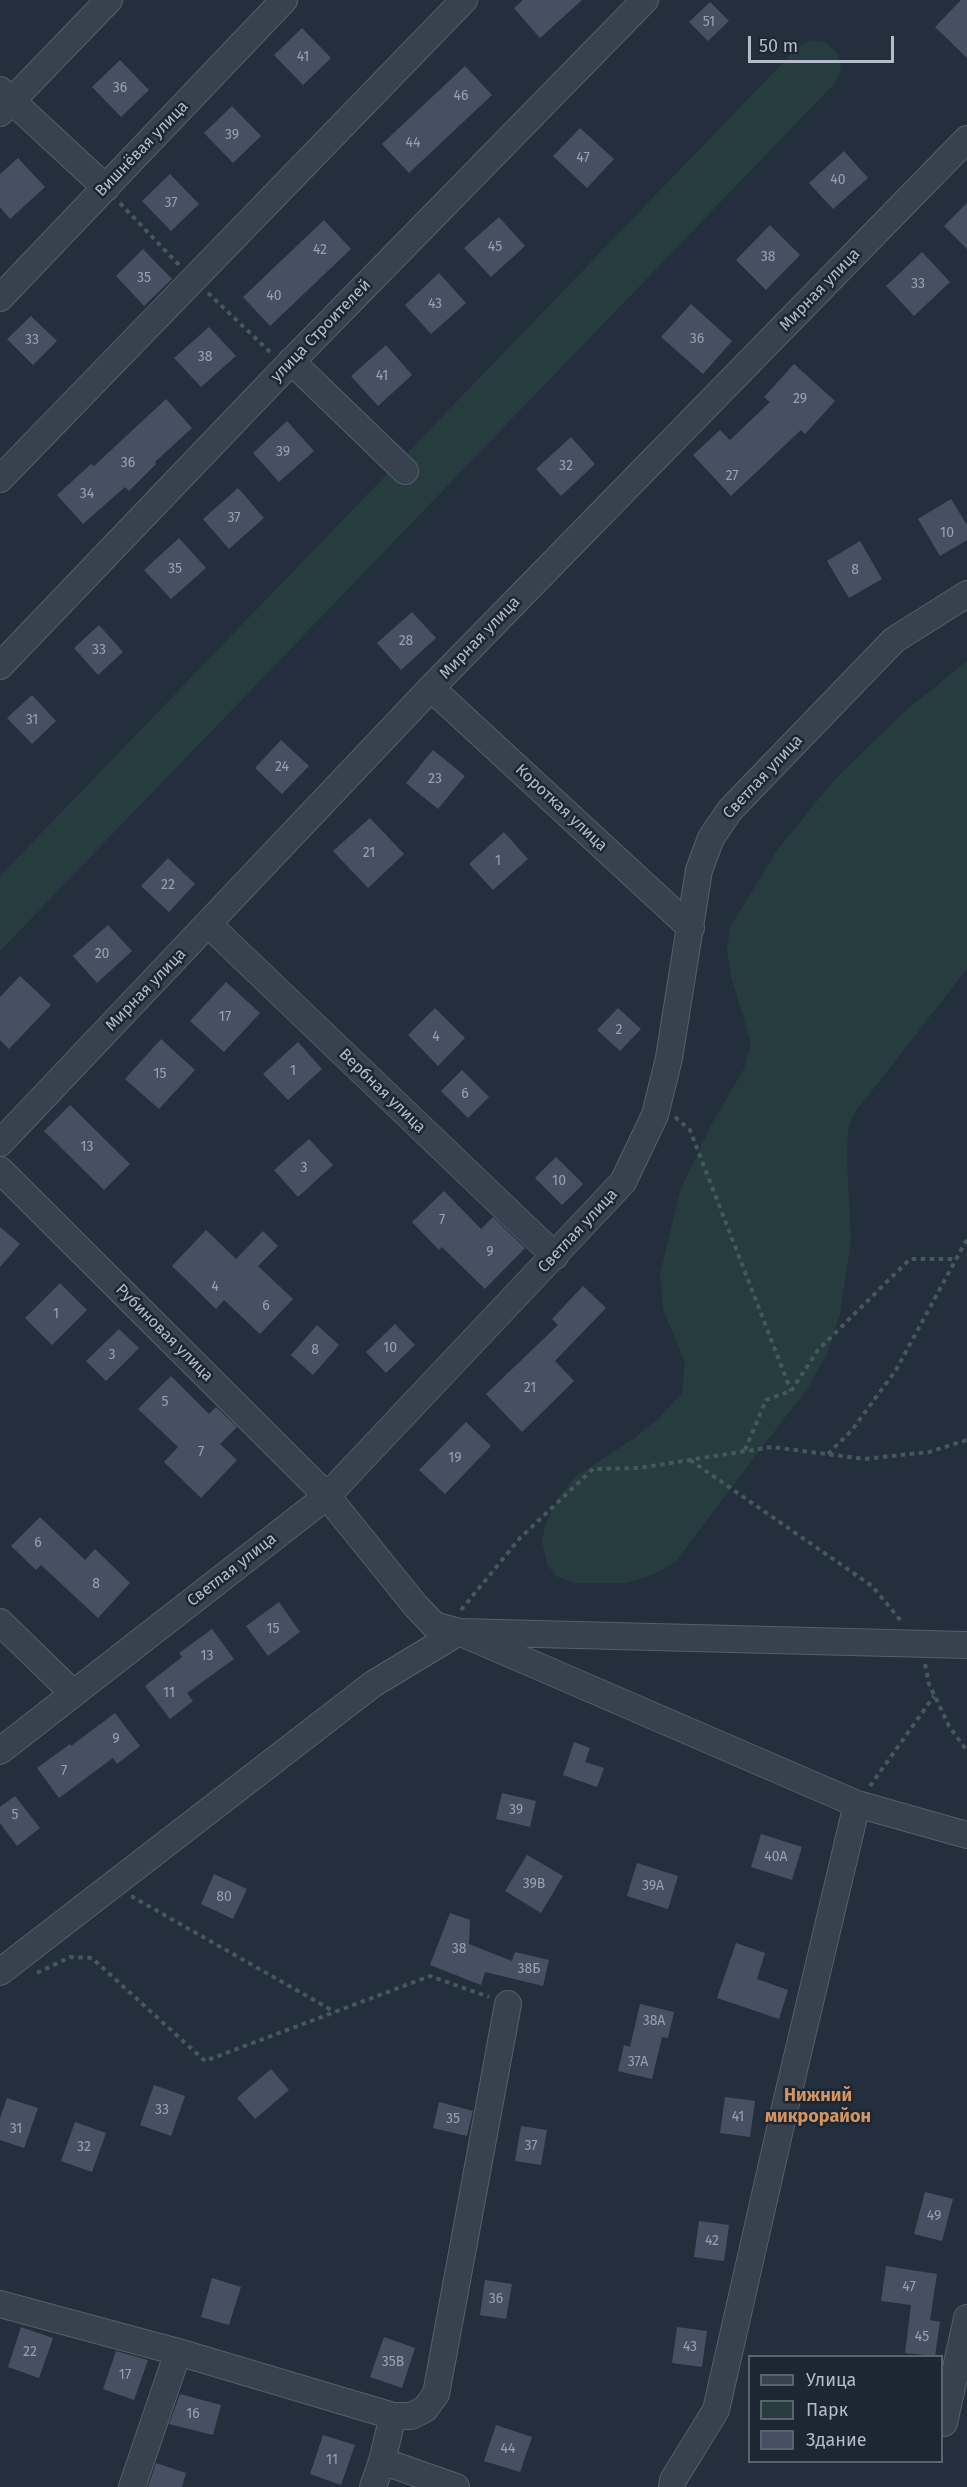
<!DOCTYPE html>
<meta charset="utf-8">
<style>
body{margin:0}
#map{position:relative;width:967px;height:2487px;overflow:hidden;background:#242f3e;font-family:"Fira Sans",sans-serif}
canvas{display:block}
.legend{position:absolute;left:748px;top:2355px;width:195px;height:108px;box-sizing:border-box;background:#1d2633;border:2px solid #59626f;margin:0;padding:8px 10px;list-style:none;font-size:18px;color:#b4bcc9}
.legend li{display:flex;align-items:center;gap:12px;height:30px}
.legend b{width:30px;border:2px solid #59626f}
.scale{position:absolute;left:748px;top:36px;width:146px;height:27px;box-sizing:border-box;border:3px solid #b4bcc9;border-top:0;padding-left:8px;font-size:18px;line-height:21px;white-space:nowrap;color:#b4bcc9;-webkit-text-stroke:4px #1d2633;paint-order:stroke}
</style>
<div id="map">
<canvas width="967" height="2487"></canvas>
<ul class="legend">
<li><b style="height:8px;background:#38414e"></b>Улица</li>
<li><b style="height:16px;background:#263c3f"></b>Парк</li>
<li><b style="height:16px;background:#455162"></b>Здание</li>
</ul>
<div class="scale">50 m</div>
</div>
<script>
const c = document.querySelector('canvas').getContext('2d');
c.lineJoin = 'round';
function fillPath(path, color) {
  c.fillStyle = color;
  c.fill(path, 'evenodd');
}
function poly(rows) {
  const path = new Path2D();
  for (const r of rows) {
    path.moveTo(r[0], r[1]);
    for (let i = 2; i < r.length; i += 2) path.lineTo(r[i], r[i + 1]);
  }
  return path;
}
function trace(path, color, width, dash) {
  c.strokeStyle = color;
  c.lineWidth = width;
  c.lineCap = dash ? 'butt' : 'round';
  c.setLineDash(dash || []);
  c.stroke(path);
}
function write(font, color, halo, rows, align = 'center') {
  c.font = font + ' "Fira Sans",sans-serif';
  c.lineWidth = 5;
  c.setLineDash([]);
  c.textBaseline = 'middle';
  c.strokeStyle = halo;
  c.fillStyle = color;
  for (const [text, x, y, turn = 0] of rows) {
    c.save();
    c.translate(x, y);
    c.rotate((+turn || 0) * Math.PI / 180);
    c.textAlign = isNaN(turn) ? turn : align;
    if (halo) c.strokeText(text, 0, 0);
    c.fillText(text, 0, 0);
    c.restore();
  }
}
const green = poly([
 [811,40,827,43,838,54,841,70,834,84,0,951,0,876,797,48],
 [967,661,967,969,853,1115,848,1129,847,1162,851,1240,840,1314,827,1353,809,1386,675,1562,655,1574,626,1583,574,1583,556,1576,547,1564,542,1541,546,1523,559,1497,574,1478,636,1437,659,1418,682,1393,685,1363,663,1309,660,1274,680,1191,711,1125,744,1069,751,1043,731,976,727,950,730,927,778,849,836,778,904,712]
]);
const building = poly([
 [523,0,582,0,540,38,514,8],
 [961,0,967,0,967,58,935,27],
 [710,2,729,21,708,41,689,22],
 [302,28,331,58,303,85,274,55],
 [120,60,149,90,121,117,92,87],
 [465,66,492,95,409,173,382,144],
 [232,106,261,136,233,163,204,133],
 [580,128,614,159,587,188,553,156],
 [844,151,868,178,833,209,809,183],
 [18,158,45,187,10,219,0,207,0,174],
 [170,174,199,204,171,231,142,201],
 [967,203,967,249,944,226],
 [499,217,525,246,491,277,464,248],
 [324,220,351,249,270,326,243,297],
 [770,225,800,255,766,290,736,260],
 [143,249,172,279,144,306,116,276],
 [922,252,950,282,914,316,886,286],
 [439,273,466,303,431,334,405,305],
 [691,304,732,341,703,374,661,337],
 [31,316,57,341,33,365,7,339],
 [209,327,236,356,201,387,174,358],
 [386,345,412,375,378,406,351,376],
 [794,364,835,401,805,434,801,430,731,496,693,455,720,430,730,440,770,402,764,397],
 [166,399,192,428,155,462,156,464,129,491,125,487,83,524,57,495,91,464,94,466],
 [287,421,314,451,279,482,253,453],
 [571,437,595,464,561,496,536,469],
 [238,488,264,518,229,549,203,519],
 [951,499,967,525,967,540,940,556,918,519],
 [179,538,206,568,171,599,144,570],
 [860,541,882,579,849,598,827,561],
 [412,612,436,638,401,670,377,643],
 [99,625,123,652,98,675,74,648],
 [32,695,56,721,32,744,7,718],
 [281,740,309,766,282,794,255,768],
 [433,750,465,776,438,809,406,783],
 [370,818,404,854,368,888,333,851],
 [504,832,528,859,493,890,469,864],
 [168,858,195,884,169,912,141,886],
 [108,925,132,951,97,983,73,956],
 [20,976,51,1005,9,1049,0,1040,0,997],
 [226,982,260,1013,224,1052,190,1021],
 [435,1008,465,1038,438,1066,408,1035],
 [618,1008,641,1029,620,1051,597,1030],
 [161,1039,195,1070,159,1109,125,1079],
 [298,1042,322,1069,288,1100,263,1074],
 [462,1070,489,1097,468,1118,441,1091],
 [70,1105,130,1164,104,1190,44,1131],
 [309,1139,333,1165,298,1197,274,1170],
 [556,1157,583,1184,562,1205,535,1178],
 [444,1191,481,1229,493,1217,525,1248,485,1289,442,1247,439,1250,412,1222],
 [0,1227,20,1244,0,1267],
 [206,1230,236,1259,263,1231,278,1246,258,1266,293,1299,260,1334,224,1300,216,1309,172,1266],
 [60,1283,87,1310,52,1345,25,1318],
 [583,1286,606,1308,555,1361,574,1381,522,1432,486,1394,558,1325,552,1319],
 [395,1324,415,1345,386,1373,366,1352],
 [317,1325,339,1345,313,1375,291,1355],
 [119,1329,139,1348,106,1381,86,1361],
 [171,1376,209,1414,216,1407,237,1427,220,1444,237,1460,201,1498,164,1462,178,1447,138,1409],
 [466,1422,491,1446,445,1494,419,1470],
 [40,1517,85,1560,95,1549,130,1583,98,1618,41,1565,36,1570,11,1546],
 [279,1602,300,1632,268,1656,246,1626],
 [212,1629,234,1659,187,1693,193,1701,170,1719,145,1686,182,1657,179,1653],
 [115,1713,140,1746,117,1764,113,1758,59,1798,37,1768,70,1744,71,1746],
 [574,1742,590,1748,585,1762,604,1768,597,1787,563,1775],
 [502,1793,536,1801,530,1827,496,1819],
 [15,1796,40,1828,17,1846,0,1823,0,1807],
 [761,1834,802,1847,792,1880,751,1867],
 [527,1855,563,1876,541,1913,505,1891],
 [637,1863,678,1876,668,1909,627,1896],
 [214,1874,247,1889,233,1919,201,1904],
 [450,1913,470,1920,469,1944,512,1961,515,1952,549,1960,543,1986,485,1972,481,1985,430,1965],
 [736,1943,765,1953,757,1979,788,1990,779,2019,717,1998],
 [640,2004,674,2012,668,2038,662,2037,652,2079,618,2071,624,2045,630,2047],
 [271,2069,289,2090,255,2119,237,2098],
 [154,2085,185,2096,171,2136,140,2125],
 [725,2097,755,2101,750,2137,720,2133],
 [7,2098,38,2108,24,2148,0,2140,0,2118],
 [439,2102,473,2111,467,2136,433,2128],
 [75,2122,106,2133,92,2172,61,2161],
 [521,2126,547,2130,541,2165,515,2161],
 [925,2192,953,2199,942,2241,914,2234],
 [699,2221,729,2225,724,2261,694,2257],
 [886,2266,937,2274,930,2320,940,2322,935,2356,905,2353,911,2305,881,2301],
 [212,2278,241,2287,229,2325,201,2317],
 [485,2280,512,2284,506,2319,480,2315],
 [21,2327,53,2338,39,2378,8,2367],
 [677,2327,707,2331,702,2367,672,2363],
 [384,2337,415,2348,402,2388,370,2377],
 [116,2351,148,2360,134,2400,103,2389],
 [180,2394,221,2405,213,2435,169,2424],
 [496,2425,532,2437,520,2472,484,2461],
 [323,2435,355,2445,341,2485,310,2474],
 [156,2463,186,2473,182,2487,148,2487]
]);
const path = poly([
 [120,203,179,265],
 [208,293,270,352],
 [675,1117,690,1130,791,1391],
 [745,1450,766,1400,791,1391,818,1350,910,1259,957,1259],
 [828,1454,852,1430,896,1370,967,1239],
 [690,1460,872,1586,902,1622],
 [461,1610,520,1538,593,1469,639,1468,772,1447,865,1459,929,1452,967,1440],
 [925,1664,929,1684,940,1707,949,1726,967,1751],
 [870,1786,934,1696],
 [131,1896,335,2012],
 [37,1973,70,1957,92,1958,205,2061,430,1976,489,1997]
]);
const minor = poly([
 [0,90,106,188],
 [0,113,109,0],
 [0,298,284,0],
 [291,361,405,471],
 [0,479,464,0],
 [0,666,285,368,645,0],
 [431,688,691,928],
 [209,925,555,1256],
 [0,1143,431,688,967,139],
 [0,1170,327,1496,415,1605,434,1625,459,1632,967,1645],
 [0,1622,73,1693],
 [0,1751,327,1496,623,1182,655,1115,669,1058,699,870,711,838,730,810,894,640,967,594],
 [0,1972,373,1684,459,1632,857,1804,967,1835],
 [0,2304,178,2352,393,2416,382,2461,456,2487],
 [393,2416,411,2416,425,2409,436,2394,508,2004],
 [944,2423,967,2318],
 [132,2487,178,2352],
 [373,2487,382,2461],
 [672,2487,673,2480,716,2410,783,2116,857,1804]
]);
const numberNames = [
 ["51",709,22],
 ["41",303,57],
 ["36",120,88],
 ["46",461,96],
 ["39",232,135],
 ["44",413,143],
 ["47",583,158],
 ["40",838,180],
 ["37",171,203],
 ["45",495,247],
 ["42",320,250],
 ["38",768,257],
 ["35",144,278],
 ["33",918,284],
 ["40",274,296],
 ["43",435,304],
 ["36",697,339],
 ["33",32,340],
 ["38",205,357],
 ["41",382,376],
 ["29",800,399],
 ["39",283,452],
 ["36",128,463],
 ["32",566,466],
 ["27",732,476],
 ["34",87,494],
 ["37",234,518],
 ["10",947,533],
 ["35",175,569],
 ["8",855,570],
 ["28",406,641],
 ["33",99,650],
 ["31",32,720],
 ["24",282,767],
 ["23",435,779],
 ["21",369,853],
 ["1",498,861],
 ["22",168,885],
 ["20",102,954],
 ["17",225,1017],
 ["2",619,1030],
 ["4",436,1037],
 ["1",293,1071],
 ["15",160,1074],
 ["6",465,1094],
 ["13",87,1147],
 ["3",304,1168],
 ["10",559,1181],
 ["7",442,1220],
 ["9",490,1252],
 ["4",215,1287],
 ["6",266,1306],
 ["1",56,1314],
 ["10",390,1348],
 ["8",315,1350],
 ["3",112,1355],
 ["21",530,1388],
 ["5",165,1402],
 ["7",201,1452],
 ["19",455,1458],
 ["6",38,1543],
 ["8",96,1584],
 ["15",273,1629],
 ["13",207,1656],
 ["11",169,1693],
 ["9",116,1739],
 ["7",64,1771],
 ["39",516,1810],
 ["5",15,1815],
 ["40А",776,1857],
 ["39В",534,1884],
 ["39А",653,1886],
 ["80",224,1897],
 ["38",459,1949],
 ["38Б",529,1969],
 ["38А",654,2021],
 ["37А",638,2062],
 ["33",162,2110],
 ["41",738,2117],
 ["35",453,2119],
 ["31",16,2129],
 ["37",531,2146],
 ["32",84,2147],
 ["49",934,2216],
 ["42",712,2241],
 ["47",909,2287],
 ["36",496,2299],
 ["45",922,2337],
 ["43",690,2347],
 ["22",30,2352],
 ["35В",393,2362],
 ["17",125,2375],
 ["16",193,2414],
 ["44",508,2449],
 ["11",332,2460]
];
const streetNames = [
 ["Вишнёвая улица",142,149,-46],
 ["Мирная улица",820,290,-46],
 ["улица Строителей",321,331,-46],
 ["Мирная улица",480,638,-46],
 ["Светлая улица",763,777,-47],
 ["Короткая улица",561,808,43],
 ["Мирная улица",146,990,-46],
 ["Вербная улица",382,1091,44],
 ["Светлая улица",578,1231,-47],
 ["Рубиновая улица",164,1333,45],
 ["Светлая улица",232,1570,-38]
];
const neighbourhoodNames = [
 ["Нижний",818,2096],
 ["микрорайон",818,2117]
];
fillPath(green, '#263c3f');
fillPath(building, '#455162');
trace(minor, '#565f6c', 28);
trace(path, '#44595c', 4, [4.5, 4.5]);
trace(minor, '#38414e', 26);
write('14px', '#98a1af', null, numberNames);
write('16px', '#b4bcc9', '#1d2633', streetNames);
write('bold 18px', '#d59563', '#1d2633', neighbourhoodNames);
</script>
